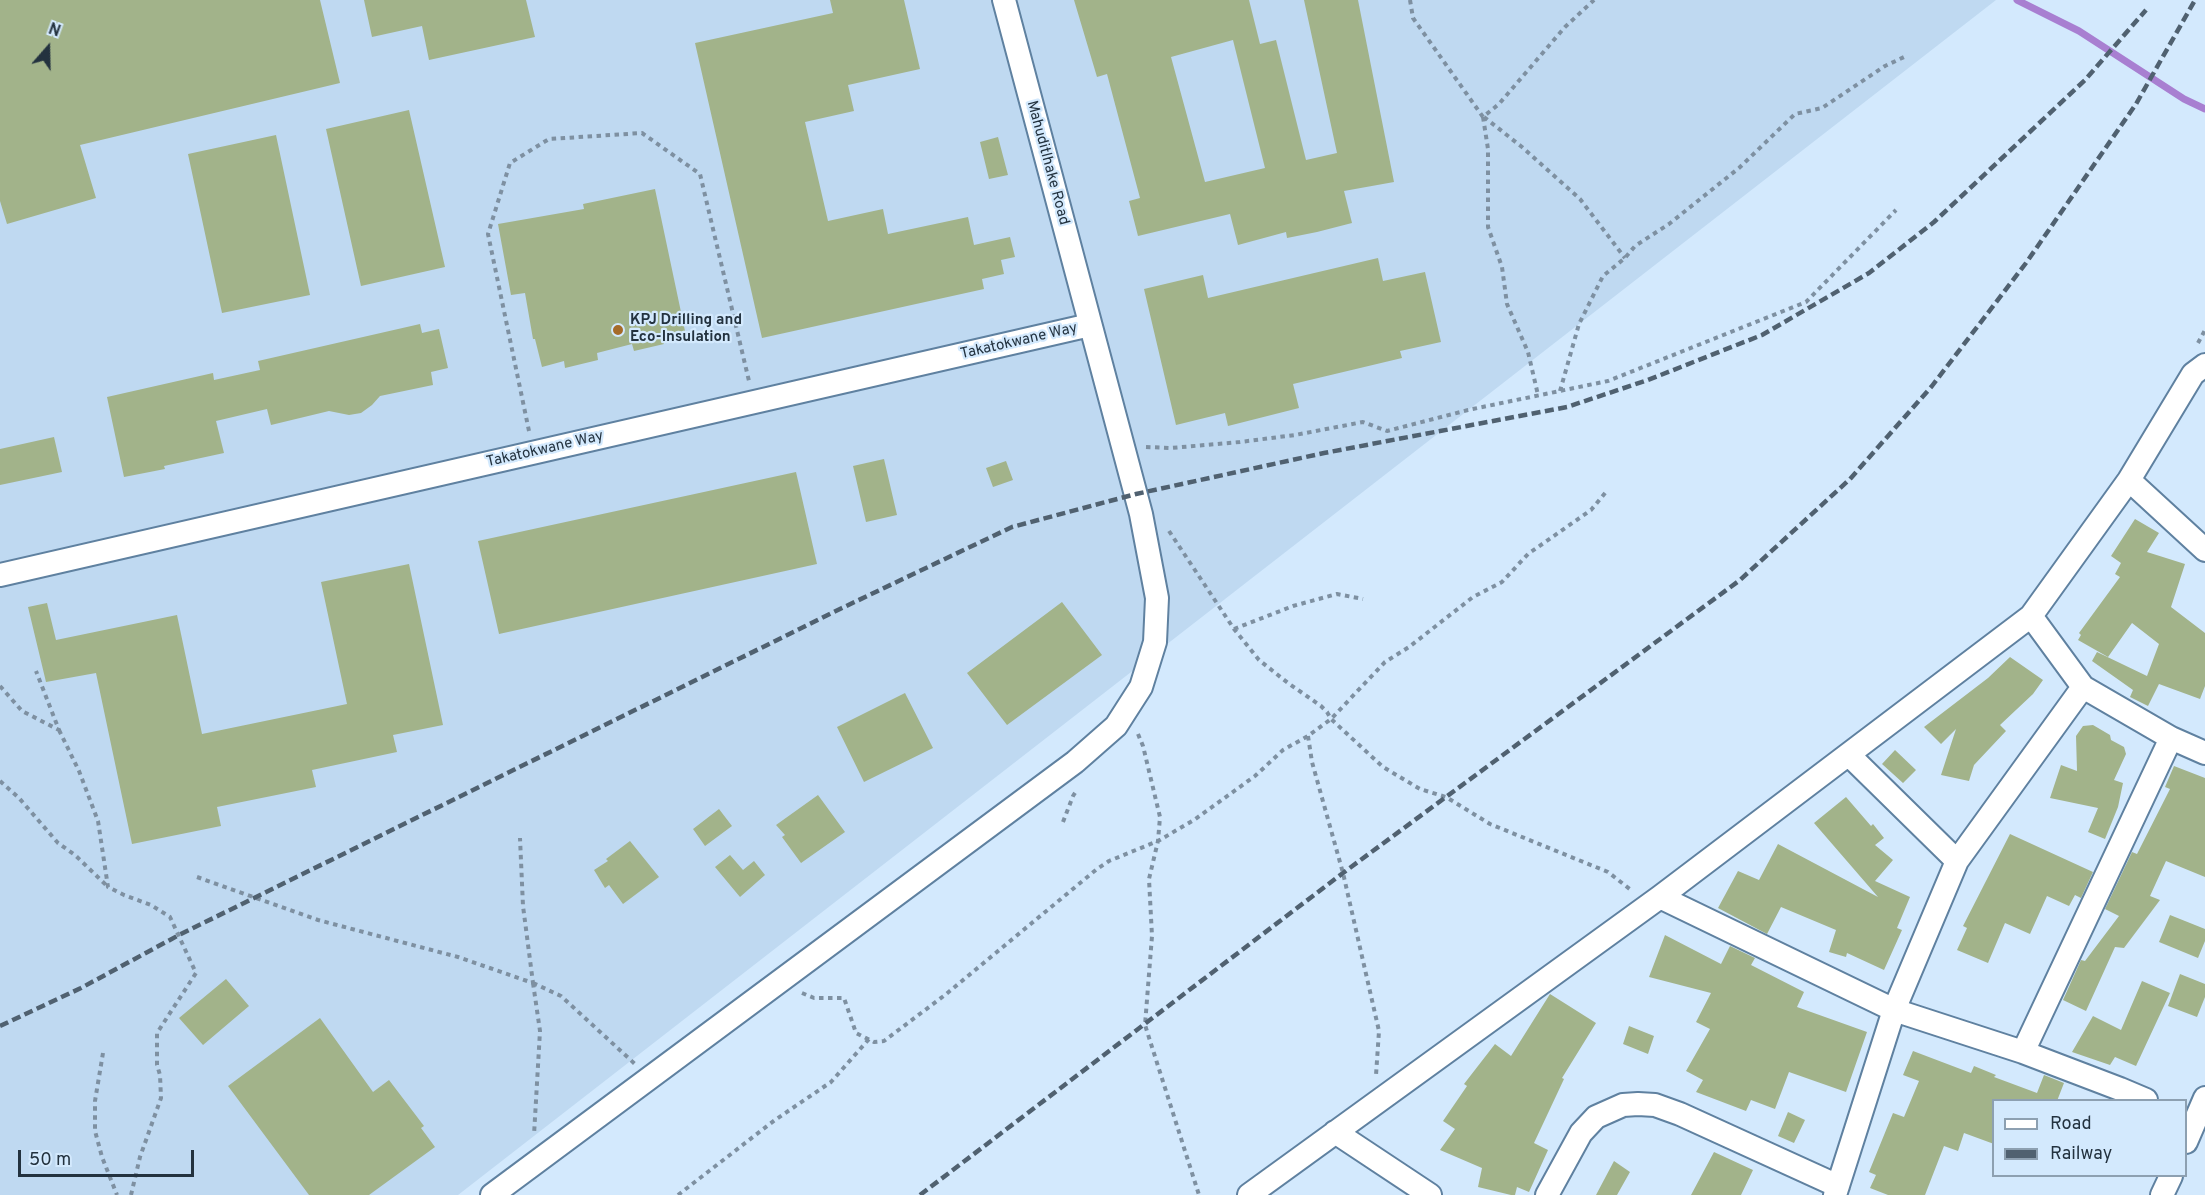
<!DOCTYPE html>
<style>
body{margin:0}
#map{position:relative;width:2205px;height:1195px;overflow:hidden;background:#d3e9fd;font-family:Overpass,sans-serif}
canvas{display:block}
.legend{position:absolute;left:1992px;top:1099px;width:195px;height:78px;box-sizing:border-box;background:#d3e9fd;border:2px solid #8da0b1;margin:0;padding:8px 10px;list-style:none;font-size:18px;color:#23323f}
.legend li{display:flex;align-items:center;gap:12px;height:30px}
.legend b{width:30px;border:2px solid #8da0b1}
.north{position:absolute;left:18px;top:18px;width:60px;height:60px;-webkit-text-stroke:4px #d3e9fd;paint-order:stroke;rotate:20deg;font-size:16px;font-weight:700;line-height:24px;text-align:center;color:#23323f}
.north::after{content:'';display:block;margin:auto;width:21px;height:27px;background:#23323f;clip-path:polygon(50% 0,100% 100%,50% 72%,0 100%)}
.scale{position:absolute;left:18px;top:1150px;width:176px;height:27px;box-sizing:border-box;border:3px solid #23323f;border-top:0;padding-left:8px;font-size:18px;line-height:21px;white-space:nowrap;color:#23323f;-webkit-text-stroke:4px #d3e9fd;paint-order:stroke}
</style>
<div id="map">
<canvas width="2205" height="1195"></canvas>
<ul class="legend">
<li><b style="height:8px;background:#fff"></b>Road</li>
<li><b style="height:8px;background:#506170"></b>Railway</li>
</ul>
<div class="north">N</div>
<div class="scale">50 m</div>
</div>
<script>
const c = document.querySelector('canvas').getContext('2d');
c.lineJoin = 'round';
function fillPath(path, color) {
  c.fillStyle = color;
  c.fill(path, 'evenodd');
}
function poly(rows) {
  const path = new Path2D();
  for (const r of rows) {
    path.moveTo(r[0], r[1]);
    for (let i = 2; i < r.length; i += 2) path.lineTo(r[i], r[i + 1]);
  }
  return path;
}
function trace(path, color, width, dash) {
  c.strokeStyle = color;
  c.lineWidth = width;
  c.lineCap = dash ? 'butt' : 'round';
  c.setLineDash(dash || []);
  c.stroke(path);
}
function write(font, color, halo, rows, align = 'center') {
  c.font = font + ' Overpass,sans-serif';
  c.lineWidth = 4.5;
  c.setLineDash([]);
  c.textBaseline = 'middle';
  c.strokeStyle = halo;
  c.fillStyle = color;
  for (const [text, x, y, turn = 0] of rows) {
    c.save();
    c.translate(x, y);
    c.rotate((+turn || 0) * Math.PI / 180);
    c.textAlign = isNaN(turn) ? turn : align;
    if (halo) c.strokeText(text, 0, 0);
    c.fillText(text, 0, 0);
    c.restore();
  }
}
const built = poly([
 [0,0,1996,0,458,1195,0,1195]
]);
const stream = poly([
 [2017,0,2079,31,2184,99,2205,109]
]);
const building = poly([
 [0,0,320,0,340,83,80,145,96,198,7,224,0,201],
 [364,0,526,0,535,37,429,60,422,26,372,37],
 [830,0,904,0,920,69,848,85,854,111,805,122,828,221,883,209,888,234,968,217,974,245,1010,237,1015,257,1001,260,1004,274,982,279,984,289,762,338,695,43,833,13],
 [1074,0,1249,0,1260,44,1276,40,1306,160,1337,153,1304,0,1358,0,1394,182,1344,191,1352,223,1317,232,1287,238,1286,232,1238,245,1230,214,1138,236,1129,201,1140,198,1107,74,1097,77],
 [1233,40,1265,168,1205,182,1171,57],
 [409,110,445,267,361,286,326,129],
 [276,135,310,295,222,313,188,154],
 [998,137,1008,175,989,179,980,142],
 [655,189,685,331,663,337,664,344,634,351,632,344,597,353,598,360,565,368,564,361,542,367,535,339,533,339,525,293,511,295,498,224,584,209,583,204],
 [1378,258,1383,281,1425,272,1441,342,1400,351,1402,358,1293,384,1299,408,1228,426,1225,413,1176,425,1144,289,1203,275,1208,298],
 [420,324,422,333,439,329,448,368,431,372,433,385,380,396,372,405,361,413,349,415,329,411,271,425,267,409,216,421,224,453,164,466,165,469,124,477,107,397,213,373,214,380,260,370,258,361],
 [54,437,62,472,0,485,0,449],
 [884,459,897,515,866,522,853,466],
 [1006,461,1013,480,993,487,986,468],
 [796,472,817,564,499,634,478,541],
 [2135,519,2159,533,2147,552,2185,564,2171,607,2205,633,2205,686,2200,699,2159,684,2148,706,2130,697,2133,690,2092,661,2097,652,2147,676,2159,644,2132,623,2108,657,2078,640,2081,635,2079,633,2120,577,2115,574,2121,563,2111,556],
 [409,564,443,725,393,735,397,752,312,770,316,787,217,807,221,826,132,844,96,673,46,682,28,607,47,603,56,640,177,615,202,734,347,704,321,582],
 [1062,602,1102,655,1007,725,967,673],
 [2010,657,2043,680,2033,694,2000,725,2006,731,1974,765,1969,781,1941,775,1956,729,1941,744,1924,727,1988,678],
 [905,693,933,748,864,782,837,727],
 [2093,725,2110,735,2111,740,2124,747,2126,754,2114,780,2123,783,2118,807,2105,839,2088,832,2098,808,2050,798,2061,765,2077,771,2076,736,2083,726],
 [1895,750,1916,770,1903,783,1882,764],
 [2174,766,2205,778,2205,877,2166,861,2150,896,2160,900,2124,948,2115,947,2086,1011,2063,1000,2081,960,2085,961,2119,916,2105,909,2132,852,2137,854,2170,789,2165,787],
 [818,795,845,832,801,863,782,837,785,835,776,825],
 [1846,797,1871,826,1873,824,1884,838,1875,845,1893,860,1875,881,1910,897,1897,928,1902,930,1884,970,1847,953,1846,957,1829,952,1836,930,1781,907,1767,934,1718,908,1738,871,1759,880,1778,844,1878,897,1814,823],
 [719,809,732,826,705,846,693,829],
 [2010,834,2093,872,2081,898,2075,895,2069,906,2047,896,2030,934,2005,923,1988,963,1957,950,1967,928,1963,926],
 [630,841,659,877,623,904,609,885,605,888,594,870,608,861,606,859],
 [730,855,743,870,754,861,765,875,740,897,715,867],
 [2170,915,2205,929,2205,941,2198,958,2159,942],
 [1665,935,1721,964,1730,946,1755,958,1751,965,1804,992,1797,1007,1867,1032,1846,1092,1789,1072,1775,1109,1751,1100,1746,1111,1696,1092,1703,1080,1686,1071,1710,1029,1696,1022,1711,993,1649,977],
 [2180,974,2205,984,2205,997,2197,1017,2168,1006],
 [226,979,249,1006,203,1045,179,1018],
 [2142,981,2170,993,2136,1066,2115,1057,2110,1065,2072,1052,2093,1016,2121,1030],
 [1550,994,1596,1023,1562,1078,1564,1079,1534,1143,1548,1150,1529,1192,1517,1187,1515,1195,1511,1195,1478,1187,1482,1168,1440,1150,1455,1129,1443,1121,1467,1086,1464,1084,1495,1044,1511,1056],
 [320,1018,373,1092,389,1080,424,1126,421,1128,435,1147,369,1195,309,1195,228,1086],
 [1629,1026,1654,1036,1648,1054,1623,1044],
 [1913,1051,1971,1073,1974,1066,1996,1075,1994,1077,2037,1093,2044,1075,2064,1083,2057,1101,1994,1101,1994,1144,1964,1133,1958,1151,1944,1146,1925,1195,1888,1195,1870,1188,1876,1175,1869,1172,1893,1113,1904,1117,1919,1081,1903,1075],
 [1788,1112,1805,1120,1794,1143,1778,1136],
 [1714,1152,1753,1170,1741,1195,1691,1195],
 [1614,1161,1630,1172,1617,1195,1596,1195]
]);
const path = poly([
 [1410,0,1413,18,1483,117,1499,104,1565,27,1594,0],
 [1483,117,1488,149,1488,227,1502,267,1507,304,1528,352,1538,395],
 [1484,117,1522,147,1580,199,1625,258],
 [2198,343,2205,330],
 [1560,391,1579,324,1603,276,1625,258,1635,246,1669,224,1739,168,1795,114,1822,108,1885,66,1904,57],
 [529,431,488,234,510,163,549,139,642,133,700,174,749,381],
 [1146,447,1171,448,1240,442,1295,435,1363,422,1387,431,1468,410,1608,381,1806,302,1896,210],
 [1169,531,1234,629,1259,660,1288,683,1321,706,1327,712,1331,719,1383,767,1420,789,1446,797,1490,824,1608,872,1631,890],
 [1234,629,1293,606,1337,594,1363,599],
 [0,686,22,711,59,730,36,671],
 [59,730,79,771,98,821,108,887,124,895,151,905,170,917,196,973,157,1033,157,1065,160,1075,161,1098,140,1157,131,1195],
 [1138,734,1143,746,1160,817,1158,841,1149,879,1152,936,1145,1025,1199,1195],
 [1308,736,1312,762,1343,873,1379,1031,1376,1075],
 [0,781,19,798,58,843,75,855,107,886],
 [1063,822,1073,796,1077,790],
 [197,877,318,920,458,957,533,983,523,906,520,838],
 [533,983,540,1031,534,1135],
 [533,983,561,996,635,1064],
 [802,993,814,998,844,998,856,1033,874,1042,884,1041,945,995,1097,869,1109,861,1158,841,1194,820,1255,776,1283,750,1308,736,1331,719,1385,662,1409,647,1473,597,1502,582,1528,554,1591,510,1606,492],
 [103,1053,95,1101,95,1131,102,1157,117,1195],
 [678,1195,775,1120,831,1082,869,1039]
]);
const street = poly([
 [2129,480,2205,550],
 [0,575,1090,325],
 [2031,616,2083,687,1957,861,1894,1010,2023,1052,2120,1089,2146,1100],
 [2171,738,2205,753],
 [1849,755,1957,861],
 [1660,897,1894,1010,1835,1195],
 [2023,1052,2171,738,2083,687],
 [1335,1132,1430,1195],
 [2186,1142,2205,1098],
 [492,1195,1075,762,1116,726,1141,687,1155,642,1157,598,1141,514,1004,0],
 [1249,1195,1660,897,2031,616,2129,480,2193,374,2205,365],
 [1547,1195,1581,1133,1596,1117,1623,1105,1638,1104,1655,1105,1680,1114,1838,1186],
 [2162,1195,2171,1176]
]);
const rail = poly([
 [0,1026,81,988,179,935,842,608,1012,527,1136,494,1324,453,1567,407,1648,380,1762,335,1869,273,1934,222,2085,80,2146,10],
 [920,1195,1343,873,1740,580,1850,479,1932,386,2026,263,2136,104,2195,0]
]);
const markers = [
 [618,330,6,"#a56b2a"]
];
const streetNames = [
 ["Mahuditlhake Road",1047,163,75],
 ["Takatokwane Way",1019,342,-13],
 ["Takatokwane Way",545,450,-13]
];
const poiNames = [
 ["KPJ Drilling and",630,321],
 ["Eco-Insulation",630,338]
];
fillPath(built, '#bfd9f1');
trace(stream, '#a87fd1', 7);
fillPath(building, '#a2b38a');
trace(street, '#5f81a0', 26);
trace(path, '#7e90a1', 4, [4.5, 4.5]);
trace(street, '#fff', 22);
trace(rail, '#506170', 4.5, [9, 4.5]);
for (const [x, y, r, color] of markers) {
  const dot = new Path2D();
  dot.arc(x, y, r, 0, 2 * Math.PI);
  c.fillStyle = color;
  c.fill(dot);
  trace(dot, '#d3e9fd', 2);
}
write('15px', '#23323f', '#d3e9fd', streetNames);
write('bold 15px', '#23323f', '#d3e9fd', poiNames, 'left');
</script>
